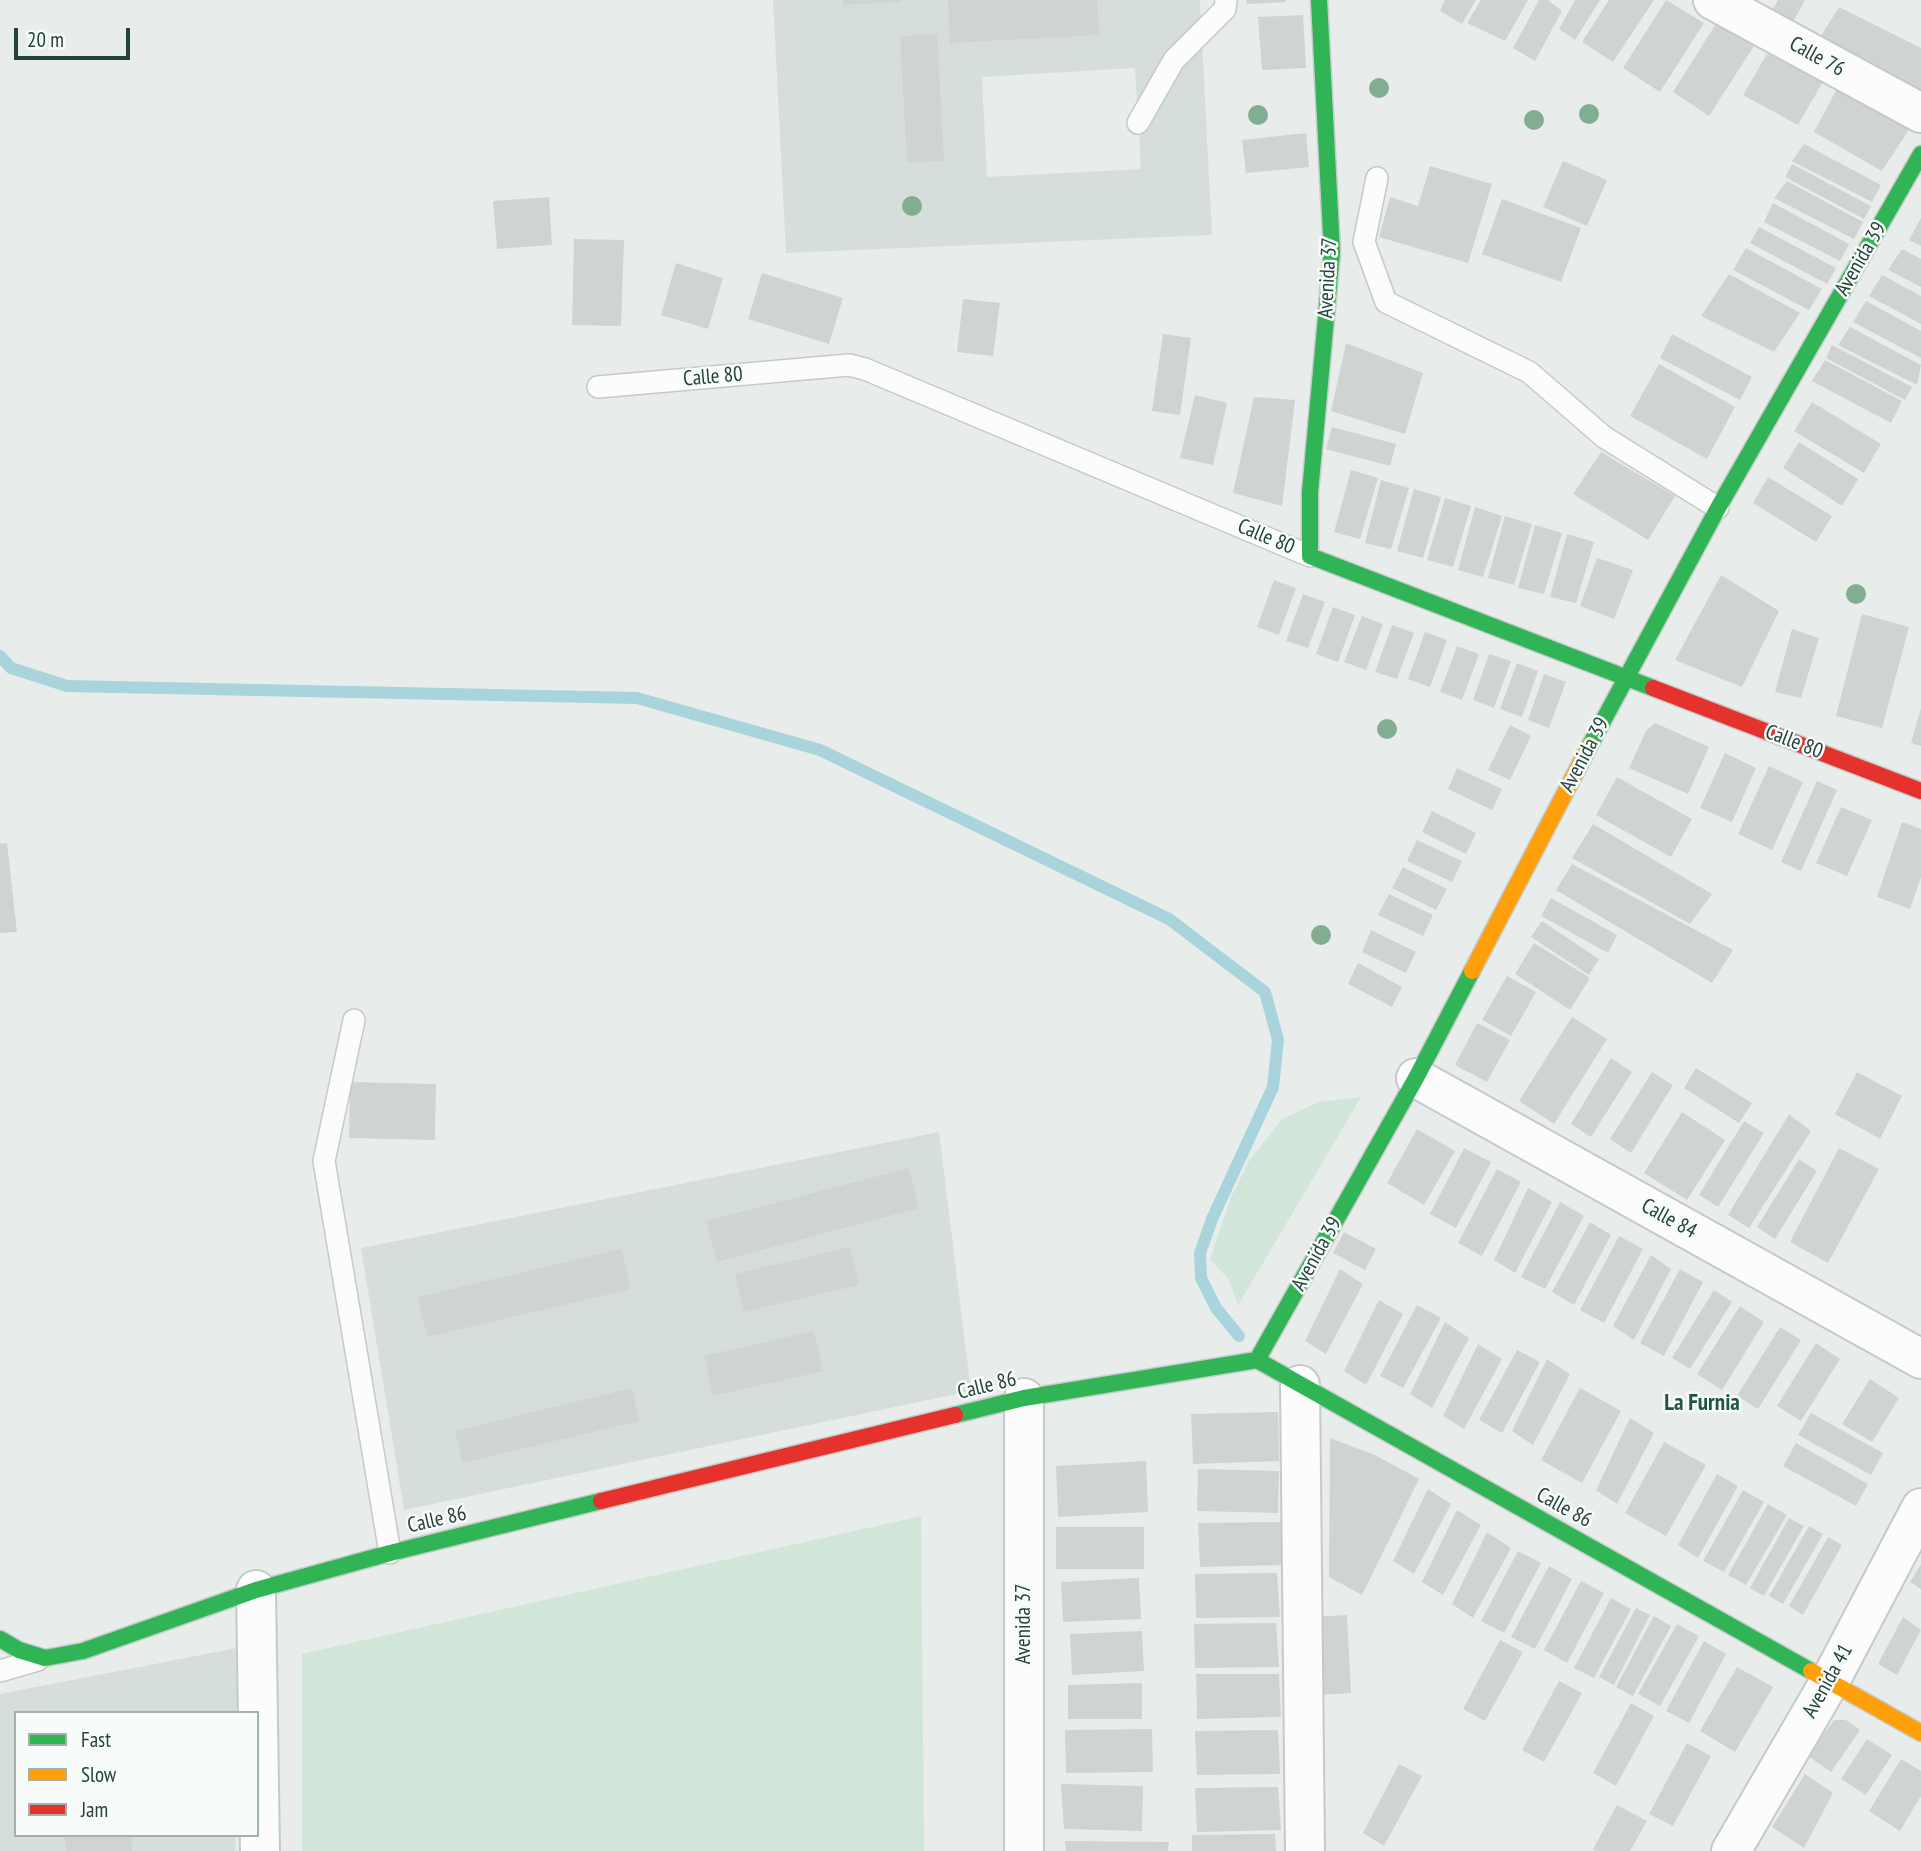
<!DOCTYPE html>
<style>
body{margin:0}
#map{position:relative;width:1921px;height:1851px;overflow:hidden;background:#e8edeb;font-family:"PT Sans Narrow",sans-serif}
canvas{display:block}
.legend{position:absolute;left:14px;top:1711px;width:245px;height:126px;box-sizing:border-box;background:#f7fbf9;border:2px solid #a3b1ad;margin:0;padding:9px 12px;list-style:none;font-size:21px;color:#24423a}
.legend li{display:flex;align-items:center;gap:14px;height:35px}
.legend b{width:35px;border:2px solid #a3b1ad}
.scale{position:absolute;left:14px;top:28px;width:116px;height:32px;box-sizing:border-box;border:4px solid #24423a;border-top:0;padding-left:9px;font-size:21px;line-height:24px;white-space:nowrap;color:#24423a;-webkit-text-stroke:5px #f7fbf9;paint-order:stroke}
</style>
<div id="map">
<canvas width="1921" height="1851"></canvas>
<ul class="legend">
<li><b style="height:9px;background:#30b455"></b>Fast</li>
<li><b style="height:9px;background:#ff9f0a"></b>Slow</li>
<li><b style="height:9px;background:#e5322d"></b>Jam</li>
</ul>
<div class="scale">20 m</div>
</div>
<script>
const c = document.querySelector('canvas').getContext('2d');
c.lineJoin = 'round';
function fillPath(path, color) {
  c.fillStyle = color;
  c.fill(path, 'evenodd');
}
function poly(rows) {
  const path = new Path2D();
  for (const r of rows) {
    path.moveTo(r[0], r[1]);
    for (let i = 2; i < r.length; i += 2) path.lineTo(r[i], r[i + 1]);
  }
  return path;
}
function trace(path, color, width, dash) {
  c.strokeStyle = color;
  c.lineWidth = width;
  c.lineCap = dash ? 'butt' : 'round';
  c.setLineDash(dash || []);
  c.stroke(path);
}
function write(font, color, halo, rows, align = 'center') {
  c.font = font + ' "PT Sans Narrow",sans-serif';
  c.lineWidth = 5;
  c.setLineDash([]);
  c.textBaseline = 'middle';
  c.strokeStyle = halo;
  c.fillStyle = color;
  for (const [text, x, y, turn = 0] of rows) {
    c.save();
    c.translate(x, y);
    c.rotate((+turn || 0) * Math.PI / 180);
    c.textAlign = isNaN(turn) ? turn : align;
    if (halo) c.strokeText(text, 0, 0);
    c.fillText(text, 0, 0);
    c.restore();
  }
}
const built = poly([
 [773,0,1200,0,1212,235,786,253],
 [1135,68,1141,169,987,177,982,77],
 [939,1132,971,1391,404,1510,361,1248],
 [242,1647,240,1713,16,1713,16,1835,236,1835,235,1851,0,1851,0,1694]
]);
const green = poly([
 [1361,1097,1304,1194,1238,1305,1229,1280,1210,1259,1231,1197,1249,1161,1282,1119,1319,1102],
 [921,1516,924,1851,302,1851,302,1654]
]);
const stream = poly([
 [0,656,11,668,67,686,637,698,820,750,1169,919,1265,992,1278,1040,1273,1087,1212,1219,1200,1253,1201,1278,1216,1308,1239,1336]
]);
const building = poly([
 [843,0,902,0,902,2,843,5],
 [948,0,1097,0,1099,35,950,43],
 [1246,0,1286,0,1286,2,1247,4],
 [1445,0,1476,0,1462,24,1440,11],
 [1481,0,1528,0,1505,41,1467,23],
 [1539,0,1548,0,1562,11,1535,61,1513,48],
 [1575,0,1600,0,1575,40,1559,29],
 [1609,0,1654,0,1613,62,1582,42],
 [1666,0,1704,23,1660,92,1623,68],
 [1778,0,1805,0,1793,22,1773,9],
 [1839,7,1921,48,1921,92,1819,39],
 [1303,15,1306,68,1262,70,1258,17],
 [1717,22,1754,46,1709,116,1673,92],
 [937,34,944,161,907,163,900,36],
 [1767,54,1824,80,1798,125,1743,95],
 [1840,83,1912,125,1882,171,1814,132],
 [1306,133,1309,167,1246,173,1242,140],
 [1804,144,1881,185,1872,202,1792,161],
 [1563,161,1607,180,1587,226,1543,207],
 [1792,164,1871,206,1864,219,1785,177],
 [1430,166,1492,184,1468,263,1379,237,1390,197,1418,206],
 [1787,181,1863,222,1854,239,1774,198],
 [549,197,552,245,497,249,493,201],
 [1502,199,1581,228,1561,282,1482,254],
 [1773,203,1849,244,1840,261,1764,222],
 [1921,218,1921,246,1909,240],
 [1759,227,1836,268,1827,284,1750,243],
 [574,239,624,240,621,326,572,325],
 [1746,248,1822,289,1809,310,1733,270],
 [1902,249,1921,259,1921,287,1888,270],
 [676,263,723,278,708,329,661,315],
 [762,273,843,298,829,344,748,319],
 [1729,274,1800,313,1774,352,1701,316],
 [1882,275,1921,296,1921,324,1869,296],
 [963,299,1000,303,993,356,957,352],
 [1866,301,1921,331,1921,358,1853,322],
 [1850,327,1921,365,1917,385,1838,345],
 [1163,334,1191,338,1180,415,1152,411],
 [1672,334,1752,377,1740,400,1660,358],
 [1346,343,1423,373,1405,434,1331,411],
 [1832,345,1912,387,1905,400,1826,358],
 [1825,360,1902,401,1891,423,1812,381],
 [1659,364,1735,407,1707,459,1630,416],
 [1195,395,1227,403,1213,465,1180,458],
 [1254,397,1295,400,1282,506,1233,493],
 [1812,402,1881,444,1864,473,1794,431],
 [1332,427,1396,444,1390,466,1326,449],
 [1799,442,1858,479,1842,506,1783,468],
 [1601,452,1675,496,1648,540,1573,494],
 [1351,470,1378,478,1360,539,1334,532],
 [1768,477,1832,516,1816,542,1753,503],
 [1381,480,1409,488,1391,549,1365,543],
 [1414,489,1441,497,1423,558,1397,551],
 [1445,498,1471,506,1453,567,1427,560],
 [1475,507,1502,516,1483,577,1458,570],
 [1505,516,1532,524,1514,585,1488,578],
 [1535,525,1562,533,1544,594,1518,588],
 [1567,534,1594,542,1576,603,1550,597],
 [1597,558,1633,570,1614,619,1580,606],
 [1721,575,1779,611,1742,687,1675,660],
 [1274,580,1296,588,1279,635,1257,627],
 [1303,594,1325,602,1308,648,1286,641],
 [1333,607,1355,615,1338,662,1316,654],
 [1862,614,1909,627,1882,728,1836,716],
 [1362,616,1383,624,1366,670,1344,662],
 [1392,625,1414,633,1397,679,1375,672],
 [1792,629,1819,638,1801,698,1775,692],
 [1425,632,1447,640,1430,687,1408,679],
 [1457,646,1479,654,1462,700,1440,692],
 [1489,654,1511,661,1494,708,1473,700],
 [1517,663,1538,671,1522,717,1500,709],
 [1544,674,1566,682,1549,728,1528,720],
 [1921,708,1921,746,1911,743],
 [1655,723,1709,747,1688,794,1629,768,1646,731],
 [1510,725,1531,736,1510,780,1488,770],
 [1725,753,1756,768,1732,822,1700,808],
 [1769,766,1803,782,1772,850,1738,834],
 [1457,768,1502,789,1492,810,1448,789],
 [1617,777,1692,819,1671,857,1596,815],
 [1817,781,1837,790,1801,871,1781,862],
 [1841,807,1872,820,1847,876,1816,863],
 [1432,811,1476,833,1466,854,1422,832],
 [1902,822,1921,829,1921,877,1910,909,1877,897],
 [1593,824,1712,894,1690,924,1572,858],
 [1417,840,1462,861,1452,882,1407,861],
 [7,843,17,932,0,933,0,844],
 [1572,864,1733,950,1712,983,1556,890],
 [1403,867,1447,889,1436,910,1392,888],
 [1389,894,1433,915,1423,936,1378,915],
 [1551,898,1617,935,1608,953,1541,916],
 [1542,921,1599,959,1589,975,1531,937],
 [1371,930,1416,952,1406,973,1362,952],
 [1534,943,1590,978,1570,1010,1515,974],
 [1358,963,1402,987,1392,1007,1348,984],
 [1507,976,1536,992,1511,1036,1482,1020],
 [1572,1017,1607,1039,1554,1124,1519,1101],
 [1477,1023,1510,1040,1487,1082,1455,1065],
 [1611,1058,1632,1072,1591,1137,1571,1124],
 [1696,1068,1752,1103,1739,1123,1684,1088],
 [1652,1072,1673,1085,1631,1153,1610,1139],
 [1857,1072,1902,1096,1880,1139,1835,1114],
 [350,1082,436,1084,435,1140,349,1138],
 [1682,1112,1725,1140,1687,1200,1644,1173],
 [1789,1114,1811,1131,1749,1228,1728,1215],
 [1744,1121,1764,1133,1718,1207,1699,1195],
 [1417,1129,1455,1151,1424,1205,1387,1183],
 [1464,1148,1491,1162,1456,1228,1430,1214],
 [1839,1148,1879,1169,1828,1263,1790,1242],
 [1799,1159,1817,1171,1775,1239,1757,1227],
 [909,1168,919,1208,717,1262,706,1221],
 [1497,1169,1521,1182,1482,1256,1458,1243],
 [1528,1188,1552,1202,1515,1273,1494,1260],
 [1560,1202,1584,1216,1545,1289,1521,1277],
 [1590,1222,1611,1235,1574,1305,1552,1292],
 [1344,1232,1376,1249,1365,1270,1333,1253],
 [1619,1236,1643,1249,1604,1323,1580,1310],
 [850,1247,859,1285,744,1312,735,1274],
 [621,1249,631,1289,427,1337,418,1297],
 [1651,1255,1671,1269,1634,1340,1613,1326],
 [1340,1269,1363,1284,1326,1354,1305,1341],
 [1680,1269,1703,1282,1664,1356,1640,1343],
 [1714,1290,1732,1302,1690,1369,1672,1358],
 [1379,1300,1403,1314,1366,1385,1344,1371],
 [1417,1305,1441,1318,1403,1388,1380,1376],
 [1740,1306,1764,1322,1722,1390,1697,1374],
 [1445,1322,1469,1338,1432,1408,1410,1394],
 [1780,1327,1801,1340,1758,1409,1737,1396],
 [814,1331,823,1371,713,1396,704,1356],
 [1816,1343,1840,1359,1801,1421,1777,1406],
 [1478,1344,1502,1359,1464,1429,1443,1416],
 [1517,1350,1540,1362,1502,1433,1479,1420],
 [1547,1359,1570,1374,1533,1445,1512,1431],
 [1870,1379,1899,1398,1872,1442,1842,1424],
 [632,1388,639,1421,462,1463,455,1431],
 [1580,1388,1621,1411,1582,1483,1541,1460],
 [1278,1412,1279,1461,1193,1464,1191,1414],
 [1811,1413,1883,1453,1871,1475,1798,1435],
 [1630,1418,1654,1433,1617,1504,1596,1490],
 [1330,1438,1375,1455,1419,1479,1362,1595,1329,1577],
 [1664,1442,1706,1465,1666,1536,1625,1513],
 [1796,1443,1868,1484,1856,1506,1783,1466],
 [1146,1461,1148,1512,1058,1517,1056,1466],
 [1198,1469,1279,1471,1278,1513,1197,1511],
 [1717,1474,1738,1486,1698,1558,1678,1545],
 [1428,1489,1451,1504,1414,1574,1393,1561],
 [1743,1490,1764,1502,1724,1572,1703,1561],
 [1768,1504,1787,1515,1746,1585,1728,1575],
 [1457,1510,1481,1525,1443,1595,1422,1582],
 [1789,1518,1804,1526,1764,1596,1750,1588],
 [1281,1522,1283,1565,1200,1567,1198,1523],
 [1809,1526,1823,1534,1783,1604,1769,1596],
 [1056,1527,1144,1527,1144,1569,1056,1569],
 [1487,1532,1511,1548,1473,1618,1452,1604],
 [1828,1537,1842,1545,1803,1615,1789,1606],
 [1518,1551,1541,1563,1504,1633,1481,1621],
 [1921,1564,1921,1589,1910,1582],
 [1549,1566,1572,1579,1535,1649,1511,1637],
 [1277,1573,1280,1617,1196,1618,1195,1574],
 [1139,1578,1141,1619,1063,1622,1061,1582],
 [1581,1581,1604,1593,1567,1663,1544,1650],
 [1611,1598,1631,1609,1594,1678,1574,1668],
 [1636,1608,1650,1615,1614,1685,1599,1677],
 [1347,1615,1351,1693,1317,1695,1312,1617],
 [1654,1616,1671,1626,1633,1696,1616,1687],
 [1903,1617,1921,1630,1897,1675,1878,1664],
 [1276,1623,1279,1667,1195,1668,1194,1624],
 [1677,1624,1699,1636,1660,1706,1638,1694],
 [1142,1631,1144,1671,1072,1675,1070,1634],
 [1500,1640,1523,1652,1485,1721,1463,1709],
 [1704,1641,1726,1654,1689,1723,1666,1711],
 [1737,1667,1773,1687,1735,1752,1700,1731],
 [1196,1674,1279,1674,1281,1717,1197,1719],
 [1559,1681,1582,1693,1544,1762,1522,1750],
 [1142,1683,1142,1719,1068,1719,1068,1685],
 [1631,1703,1654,1716,1616,1786,1593,1773],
 [1834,1720,1846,1720,1860,1730,1831,1772,1808,1756],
 [1152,1729,1153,1772,1066,1773,1065,1730],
 [1278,1730,1280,1774,1197,1775,1195,1731],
 [1867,1739,1892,1755,1866,1795,1841,1779],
 [1687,1743,1711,1756,1673,1826,1649,1814],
 [1901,1759,1921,1771,1921,1796,1900,1831,1869,1811],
 [1399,1764,1422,1776,1384,1846,1363,1833],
 [1805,1774,1833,1793,1804,1848,1772,1827],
 [1061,1784,1143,1786,1142,1831,1064,1829],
 [1278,1787,1281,1830,1197,1832,1195,1788],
 [1617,1805,1647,1821,1630,1851,1596,1851,1593,1849],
 [1275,1834,1276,1851,1192,1851,1192,1835],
 [65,1835,131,1835,132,1851,66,1851],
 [1065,1841,1169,1842,1168,1851,1066,1851]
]);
const lane = poly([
 [1138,123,1174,60,1225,9,1226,0],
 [1377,178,1364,242,1386,302,1529,372,1604,437,1718,508],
 [598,387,849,365,865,369,1310,556],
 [354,1020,324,1161,390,1553],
 [0,1671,38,1660]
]);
const street = poly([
 [1713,0,1921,113],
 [1416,1078,1921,1359],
 [1300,1385,1305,1851],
 [256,1590,260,1851],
 [1024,1851,1024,1398],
 [1731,1851,1830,1681,1921,1508]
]);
const fast = poly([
 [1319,0,1332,252,1310,492,1310,556,1653,688],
 [1590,745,1718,508,1921,154],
 [1257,1360,1416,1078,1472,971],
 [955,1415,1024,1398,1257,1360,1811,1671],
 [0,1639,19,1650,45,1658,83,1651,256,1590,390,1553,601,1501]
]);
const slow = poly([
 [1472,971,1590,745],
 [1811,1671,1921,1733]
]);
const jam = poly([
 [1653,688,1921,791],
 [601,1501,955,1415]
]);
const trees = [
 [1379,88],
 [1589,114],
 [1258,115],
 [1534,120],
 [912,206],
 [1856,594],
 [1387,729],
 [1321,935]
];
const streetNames = [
 ["Calle 76",1817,57,29],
 ["Avenida 39",1861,259,-60],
 ["Avenida 37",1328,278,-87],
 ["Calle 80",713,377,-5],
 ["Calle 80",1266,537,23],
 ["Calle 80",1794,742,21],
 ["Avenida 39",1585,755,-62],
 ["Calle 84",1669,1219,29],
 ["Avenida 39",1317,1254,-61],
 ["Calle 86",987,1386,-14],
 ["Calle 86",1564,1508,29],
 ["Calle 86",437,1520,-13],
 ["Avenida 37",1024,1624,-90],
 ["Avenida 41",1828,1681,-61]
];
const neighbourhoodNames = [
 ["La Furnia",1702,1403]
];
fillPath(built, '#d6dedb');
fillPath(green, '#d1e6d8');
trace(stream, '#a9d4db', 12);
fillPath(building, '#cfd4d2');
trace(lane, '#c5cac8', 24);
trace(street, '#c5cac8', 42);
trace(fast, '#c3cbc8', 19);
trace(slow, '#c3cbc8', 19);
trace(jam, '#c3cbc8', 19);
trace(lane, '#fcfcfc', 21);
trace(street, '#fcfcfc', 38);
trace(fast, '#30b455', 16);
trace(slow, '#ff9f0a', 16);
trace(jam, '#e5322d', 16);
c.fillStyle = '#81ae93';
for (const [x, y] of trees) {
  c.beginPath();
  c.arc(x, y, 10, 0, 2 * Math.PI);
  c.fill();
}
write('21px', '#24423a', '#f7fbf9', streetNames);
write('bold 23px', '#1f5548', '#f7fbf9', neighbourhoodNames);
</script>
